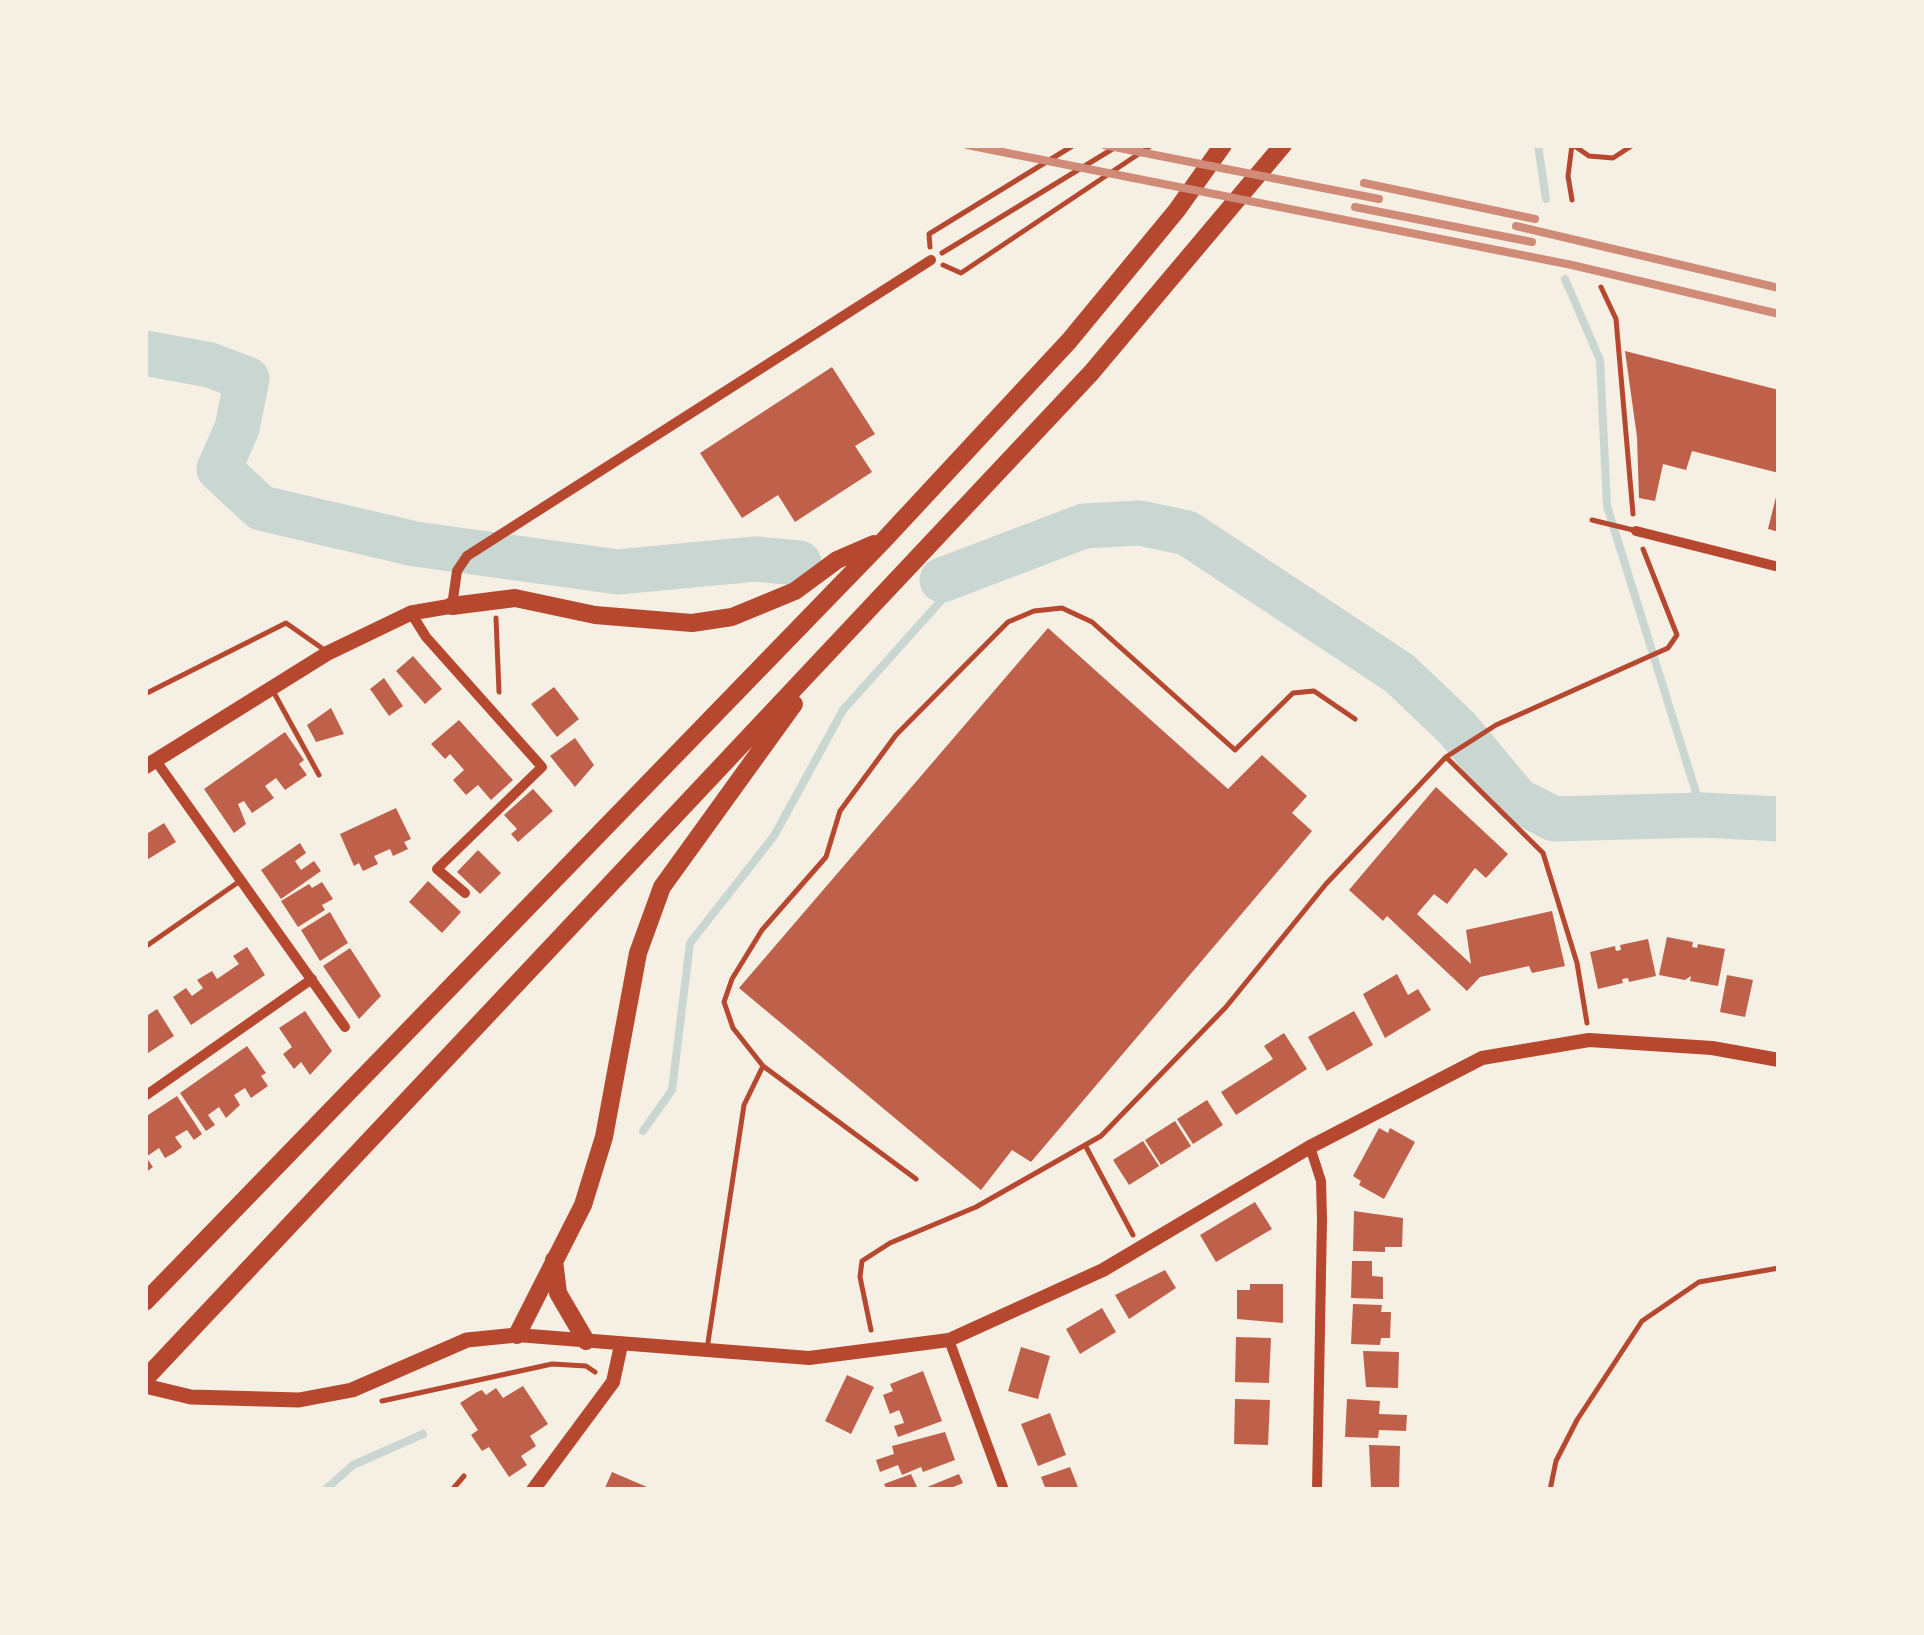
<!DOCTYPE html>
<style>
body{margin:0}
#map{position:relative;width:1924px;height:1635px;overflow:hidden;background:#f6efe4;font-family:"Roboto Condensed",sans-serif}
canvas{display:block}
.frame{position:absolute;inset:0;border:148px solid #f6efe4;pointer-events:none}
</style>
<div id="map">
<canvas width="1924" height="1635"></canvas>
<div class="frame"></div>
</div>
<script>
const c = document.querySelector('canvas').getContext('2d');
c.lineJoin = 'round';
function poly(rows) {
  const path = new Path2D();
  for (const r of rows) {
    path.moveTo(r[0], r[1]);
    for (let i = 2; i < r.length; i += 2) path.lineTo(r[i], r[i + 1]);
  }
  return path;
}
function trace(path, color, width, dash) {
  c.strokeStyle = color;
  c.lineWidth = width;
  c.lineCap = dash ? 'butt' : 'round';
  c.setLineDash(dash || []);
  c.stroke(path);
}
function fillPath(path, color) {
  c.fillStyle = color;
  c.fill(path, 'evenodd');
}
const stream = poly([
 [1538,145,1546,199],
 [1565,279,1600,360,1607,506,1703,815],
 [643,1131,672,1090,690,943,774,836,843,710,964,575],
 [325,1490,353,1465,423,1434]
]);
const river = poly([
 [145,353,210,365,247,379,237,428,219,469,261,508,415,544,618,572,755,559,799,563],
 [942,580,1084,526,1140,523,1187,533,1399,673,1457,728,1517,800,1554,819,1703,815,1779,819]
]);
const building = poly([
 [1625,351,1779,390,1779,473,1692,451,1686,470,1663,464,1655,501,1639,498,1637,437],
 [832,367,875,434,855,446,872,472,795,522,778,495,742,518,700,453],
 [1778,489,1779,489,1779,532,1768,529],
 [1048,628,1228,789,1262,755,1307,796,1292,813,1312,831,1031,1162,1012,1150,981,1190,739,988],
 [413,656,442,689,425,704,396,671],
 [384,678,403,706,389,716,370,689],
 [554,687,579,719,557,737,531,704],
 [331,708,344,734,316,742,307,725],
 [459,720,513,780,491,800,478,785,466,795,453,780,464,770,450,754,445,759,431,744],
 [285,732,304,760,299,764,307,775,285,790,276,778,265,786,274,798,252,813,244,801,238,804,246,824,234,833,204,789],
 [575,738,594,765,575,787,550,756],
 [1436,787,1508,854,1486,878,1475,868,1447,904,1434,894,1417,914,1471,964,1466,930,1552,911,1565,966,1532,973,1529,966,1480,977,1467,991,1387,916,1383,921,1349,890],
 [533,789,553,811,518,842,511,834,517,829,504,815],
 [396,808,411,839,404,842,408,849,393,856,390,849,374,856,378,864,363,871,359,863,354,866,340,834],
 [164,823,176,842,145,861,145,835],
 [300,843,306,853,295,861,301,870,314,861,321,871,281,899,261,870],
 [478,850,501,873,480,894,457,872],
 [428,881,461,912,442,933,409,902],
 [322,882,333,899,322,905,325,910,298,927,281,901,309,884,312,888],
 [330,912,348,943,320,961,301,930],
 [1667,937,1693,942,1692,947,1697,948,1698,944,1725,949,1718,986,1690,981,1691,976,1685,980,1659,975],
 [1648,939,1656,976,1629,982,1628,978,1622,979,1623,983,1598,989,1590,952,1615,946,1616,951,1621,950,1620,945],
 [247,947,265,975,191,1025,173,997,186,988,192,996,203,988,197,980,212,971,217,979,239,964,233,956],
 [350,948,381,996,359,1019,323,966],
 [1397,974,1408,995,1418,989,1431,1010,1385,1038,1363,994],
 [1727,975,1753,980,1745,1017,1720,1012],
 [157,1009,174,1036,145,1055,145,1017],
 [305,1011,332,1051,310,1075,301,1062,294,1069,283,1054,292,1047,279,1028],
 [1354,1011,1373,1045,1327,1071,1308,1037],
 [1284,1033,1307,1069,1236,1115,1221,1092,1273,1059,1264,1046],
 [247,1046,266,1073,261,1076,268,1086,251,1098,245,1088,234,1095,240,1105,226,1118,219,1107,208,1115,215,1125,206,1131,180,1093],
 [177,1096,202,1134,194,1140,187,1130,175,1137,182,1147,174,1153,165,1158,159,1148,146,1157,153,1167,145,1173,145,1117],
 [1207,1100,1223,1125,1193,1144,1177,1119],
 [1175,1121,1191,1146,1161,1165,1145,1140],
 [1379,1128,1388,1133,1390,1128,1415,1142,1384,1199,1359,1185,1361,1181,1353,1176],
 [1143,1141,1159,1166,1129,1185,1113,1160],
 [1255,1202,1272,1229,1216,1262,1200,1235],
 [1354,1211,1403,1218,1402,1247,1385,1247,1385,1252,1353,1251],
 [1352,1261,1372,1261,1372,1276,1383,1277,1383,1299,1351,1298],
 [1165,1270,1176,1288,1129,1319,1115,1295],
 [1250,1284,1283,1284,1283,1323,1237,1319,1237,1290,1250,1290],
 [1353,1304,1382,1305,1381,1312,1391,1312,1390,1338,1381,1338,1380,1345,1351,1344],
 [1102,1308,1116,1332,1080,1354,1066,1329],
 [1236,1337,1271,1338,1269,1383,1235,1382],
 [1021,1347,1050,1356,1038,1399,1008,1391],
 [1363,1351,1399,1352,1398,1388,1366,1387],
 [923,1371,942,1421,898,1437,894,1426,904,1423,902,1417,899,1410,890,1414,883,1395,893,1391,890,1384],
 [847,1375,874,1387,851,1434,825,1421],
 [523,1386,548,1424,530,1436,536,1446,521,1456,527,1465,509,1477,489,1447,482,1451,471,1435,478,1430,460,1403,477,1392,482,1390,486,1395,496,1388,503,1398],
 [1235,1399,1270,1400,1268,1445,1234,1444],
 [1347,1399,1380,1401,1379,1414,1407,1415,1406,1431,1379,1430,1378,1438,1345,1437],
 [1050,1413,1066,1455,1038,1466,1021,1424],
 [945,1432,955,1460,923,1472,921,1467,902,1475,898,1465,880,1472,876,1460,894,1454,892,1446],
 [1369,1445,1400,1446,1399,1489,1371,1488],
 [1070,1467,1079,1490,1046,1490,1041,1477],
 [612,1472,654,1490,604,1490],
 [911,1474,917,1487,887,1490,884,1484],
 [959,1474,963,1483,946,1490,920,1490]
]);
const path = poly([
 [1572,145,1568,176,1572,200],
 [1573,145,1589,156,1613,158,1633,145],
 [930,247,929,234,1074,145],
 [942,253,1119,145],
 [943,265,961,273,1152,145],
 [1601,287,1616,319,1633,514],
 [496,618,499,692],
 [1446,757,1543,853,1577,963,1587,1023],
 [1085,1145,1133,1235],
 [871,1330,860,1277,862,1261,890,1243,976,1207,1101,1136,1226,1007,1326,884,1446,757,1496,725,1668,648,1677,635,1643,549],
 [382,1401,552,1364,586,1366,595,1372]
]);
const service = poly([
 [1592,520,1633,530],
 [273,691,319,775],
 [145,694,286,623,326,651],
 [145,947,240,881],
 [763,1066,916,1179],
 [707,1349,744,1105,763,1066,733,1028,724,1002,732,979,762,930,826,857,840,811,896,735,1008,622,1034,611,1062,608,1092,622,1235,750,1293,693,1314,691,1355,719],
 [452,1490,464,1476],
 [1550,1490,1556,1461,1577,1420,1642,1321,1699,1282,1779,1268]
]);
const minor = poly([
 [1636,531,1779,567],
 [452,606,457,571,467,556,931,260],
 [411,613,426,637,542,767,437,869,465,893],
 [156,761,345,1027],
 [145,1096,312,979],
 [1310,1147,1321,1181,1322,1220,1317,1490],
 [949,1340,1004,1490]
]);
const tertiary = poly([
 [517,1335,809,1358,949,1340,1103,1270,1310,1147,1482,1058,1589,1040,1712,1048,1779,1060],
 [533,1490,613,1382,621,1345]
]);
const secondary = poly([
 [145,767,328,653,411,613,452,606],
 [145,1386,191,1397,299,1400,352,1390,467,1340,517,1335]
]);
const trunk = poly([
 [452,606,515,598,595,615,692,623,732,617,795,591,837,560,874,544],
 [554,1260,558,1293,586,1341],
 [145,1302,884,540,1069,341,1177,210,1223,145],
 [517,1335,583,1205,604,1137,638,953,662,887,794,704],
 [145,1379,1091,373,1283,145]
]);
const rail = poly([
 [967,145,1572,265,1779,314],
 [1104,145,1379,199],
 [1364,183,1535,219],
 [1355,207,1532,242],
 [1516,226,1779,288]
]);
trace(stream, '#c9d6d2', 8);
trace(river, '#c9d6d2', 45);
fillPath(building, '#bf614a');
trace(path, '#b5482f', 5);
trace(service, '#b5482f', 5);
trace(minor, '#b5482f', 10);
trace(tertiary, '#b5482f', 14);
trace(secondary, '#b5482f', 15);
trace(trunk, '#b5482f', 18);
trace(rail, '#cf8b77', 8);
</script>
